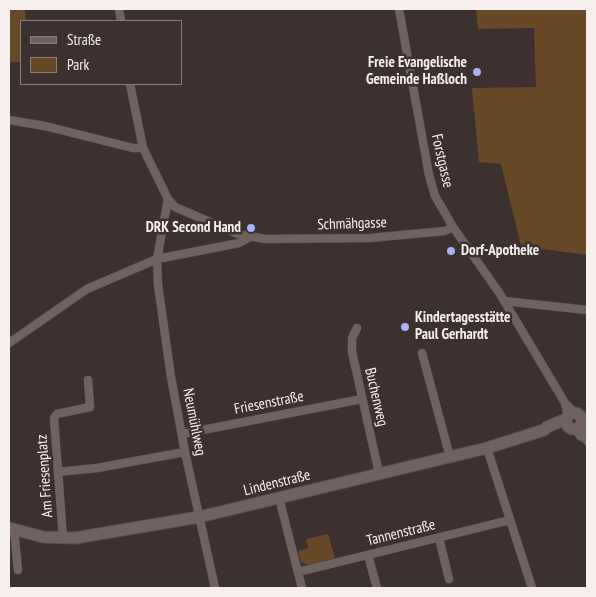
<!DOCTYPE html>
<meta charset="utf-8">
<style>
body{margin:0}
#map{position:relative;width:596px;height:597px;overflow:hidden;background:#3d312f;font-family:"PT Sans Narrow",sans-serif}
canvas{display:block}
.frame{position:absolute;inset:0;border:10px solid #f7efee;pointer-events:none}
.legend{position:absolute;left:20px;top:20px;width:162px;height:65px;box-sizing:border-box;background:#3d312f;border:1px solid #877d7b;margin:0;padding:6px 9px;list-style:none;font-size:15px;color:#f7efee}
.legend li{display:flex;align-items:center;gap:10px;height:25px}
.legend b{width:25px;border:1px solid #877d7b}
</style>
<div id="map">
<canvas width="596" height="597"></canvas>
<div class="frame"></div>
<ul class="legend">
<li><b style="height:6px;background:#706261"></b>Straße</li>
<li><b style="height:14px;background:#674925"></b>Park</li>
</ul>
</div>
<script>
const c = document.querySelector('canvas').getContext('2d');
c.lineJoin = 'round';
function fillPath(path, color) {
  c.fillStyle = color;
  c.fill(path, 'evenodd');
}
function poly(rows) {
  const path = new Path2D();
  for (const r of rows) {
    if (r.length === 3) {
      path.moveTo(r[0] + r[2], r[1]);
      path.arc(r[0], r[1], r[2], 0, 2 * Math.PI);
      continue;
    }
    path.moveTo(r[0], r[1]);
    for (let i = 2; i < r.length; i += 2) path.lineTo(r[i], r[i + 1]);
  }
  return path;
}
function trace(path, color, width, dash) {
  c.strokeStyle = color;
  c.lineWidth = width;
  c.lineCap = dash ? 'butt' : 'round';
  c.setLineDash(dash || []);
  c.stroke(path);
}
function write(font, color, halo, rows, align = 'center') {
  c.font = font + ' "PT Sans Narrow",sans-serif';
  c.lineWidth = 5;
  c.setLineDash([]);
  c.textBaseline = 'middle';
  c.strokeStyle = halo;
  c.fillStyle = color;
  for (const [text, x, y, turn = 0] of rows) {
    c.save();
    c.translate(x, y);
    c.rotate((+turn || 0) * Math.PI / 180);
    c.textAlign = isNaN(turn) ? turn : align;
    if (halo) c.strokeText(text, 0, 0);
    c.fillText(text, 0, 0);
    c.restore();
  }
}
const green = poly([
 [9,9,25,9,26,21,21,21,21,62,9,62],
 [476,9,587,9,587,255,521,246,501,164,479,162,472,88,536,87,534,28,478,29],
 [328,534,335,558,309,565,301,562,298,551,308,548,306,539]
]);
const minor = poly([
 [119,9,121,21],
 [399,9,429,175,435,196,453,227,500,294,565,403,568,415],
 [130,84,143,148,168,199,175,207,238,234,265,239,370,238,445,231,453,227],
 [9,120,45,126,133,148,143,148],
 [168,199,157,259,158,285,171,377,185,452,215,588],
 [504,301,587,310],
 [357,328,352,338,352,352,379,473],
 [9,343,87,289,157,259,239,243,250,237],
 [422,353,450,457],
 [565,403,575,413],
 [581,425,587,441],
 [575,429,580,436,586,439],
 [182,434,362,399],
 [487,448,532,588],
 [58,472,97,468,185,452],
 [279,498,302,588],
 [14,530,18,570],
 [63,538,54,418,57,414,90,407,88,380],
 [439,538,449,579],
 [368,555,377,588],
 [298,572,510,520]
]);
const secondary = poly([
 [574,421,8],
 [9,528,43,537,75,538,199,517,487,448,544,430,547,427,566,419]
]);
const markers = [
 [477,72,5,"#a6b1fc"],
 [251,228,5,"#a6b1fc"],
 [451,251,5,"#a6b1fc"],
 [405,327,5,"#a6b1fc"]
];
const poiNames = [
 ["Freie Evangelische",467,63],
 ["Gemeinde Haßloch",467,80],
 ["DRK Second Hand",241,228],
 ["Dorf-Apotheke",461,251,"left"],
 ["Kindertagesstätte",415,318,"left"],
 ["Paul Gerhardt",415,335,"left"]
];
const streetNames = [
 ["Forstgasse",442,161,77],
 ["Schmähgasse",352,224,-2],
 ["Buchenweg",376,397,77],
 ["Friesenstraße",269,403,-11],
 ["Neumühlweg",194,422,79],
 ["Am Friesenplatz",45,476,-94],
 ["Lindenstraße",277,483,-14],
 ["Tannenstraße",401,533,-14]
];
fillPath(green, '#674925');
trace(minor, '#5a504f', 9);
trace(secondary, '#5a504f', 13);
trace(minor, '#706261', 8);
trace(secondary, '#706261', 11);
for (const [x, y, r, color] of markers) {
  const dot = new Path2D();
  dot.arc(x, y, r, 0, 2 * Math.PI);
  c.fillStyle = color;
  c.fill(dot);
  trace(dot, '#3d312f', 2);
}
write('bold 15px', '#f7efee', '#3d312f', poiNames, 'right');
write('15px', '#f7efee', '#3d312f', streetNames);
</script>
